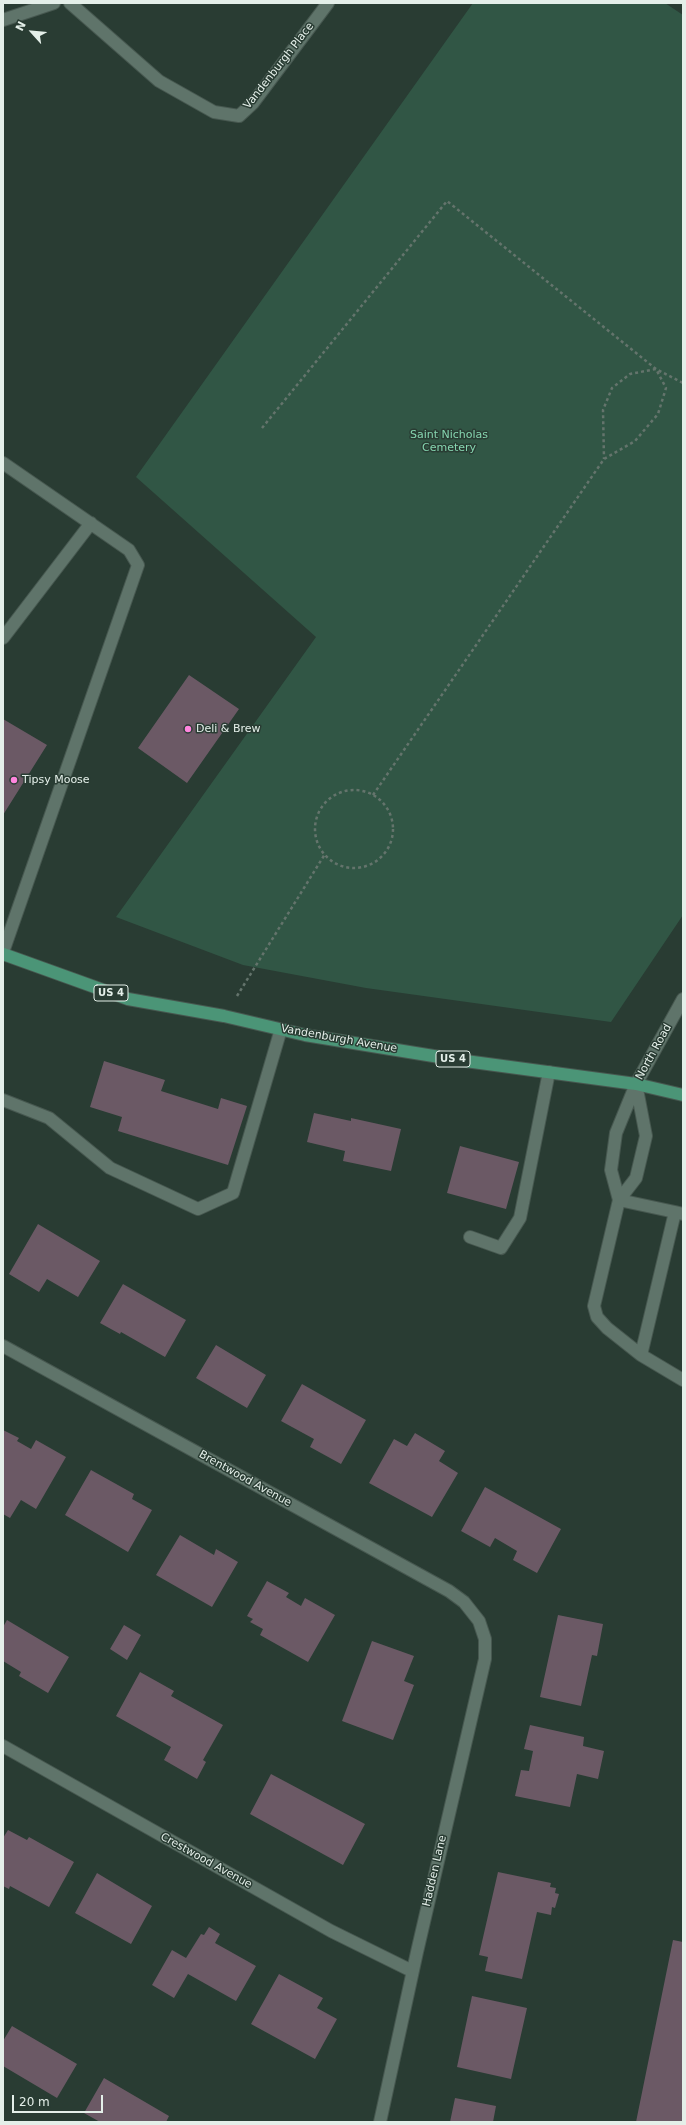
<!DOCTYPE html>
<style>
body{margin:0}
#map{position:relative;width:686px;height:2125px;overflow:hidden;background:#293c33;font-family:"DejaVu Sans",sans-serif}
canvas{display:block}
.frame{position:absolute;inset:0;border:4px solid #e4efe9;pointer-events:none}
.north{position:absolute;left:12px;top:12px;width:40px;height:40px;-webkit-text-stroke:3px #293c33;paint-order:stroke;rotate:297deg;font-size:11px;font-weight:700;line-height:16px;text-align:center;color:#e4efe9}
.north::after{content:'';display:block;margin:auto;width:14px;height:18px;background:#e4efe9;clip-path:polygon(50% 0,100% 100%,50% 72%,0 100%)}
.scale{position:absolute;left:12px;top:2095px;width:91px;height:18px;box-sizing:border-box;border:2px solid #e4efe9;border-top:0;padding-left:5px;font-size:12px;line-height:14px;white-space:nowrap;color:#e4efe9;-webkit-text-stroke:3px #293c33;paint-order:stroke}
</style>
<div id="map">
<canvas width="686" height="2125"></canvas>
<div class="frame"></div>
<div class="north">N</div>
<div class="scale">20 m</div>
</div>
<script>
const c = document.querySelector('canvas').getContext('2d');
c.lineJoin = 'round';
function fillPath(path, color) {
  c.fillStyle = color;
  c.fill(path, 'evenodd');
}
function poly(rows) {
  const path = new Path2D();
  for (const r of rows) {
    if (r.length === 3) {
      path.moveTo(r[0] + r[2], r[1]);
      path.arc(r[0], r[1], r[2], 0, 2 * Math.PI);
      continue;
    }
    path.moveTo(r[0], r[1]);
    for (let i = 2; i < r.length; i += 2) path.lineTo(r[i], r[i + 1]);
  }
  return path;
}
function trace(path, color, width, dash) {
  c.strokeStyle = color;
  c.lineWidth = width;
  c.lineCap = dash ? 'butt' : 'round';
  c.setLineDash(dash || []);
  c.stroke(path);
}
function write(font, color, halo, rows, align = 'center') {
  c.font = font + ' "DejaVu Sans",sans-serif';
  c.lineWidth = 3;
  c.setLineDash([]);
  c.textBaseline = 'middle';
  c.strokeStyle = halo;
  c.fillStyle = color;
  for (const [text, x, y, turn = 0] of rows) {
    c.save();
    c.translate(x, y);
    c.rotate((+turn || 0) * Math.PI / 180);
    c.textAlign = isNaN(turn) ? turn : align;
    if (halo) c.strokeText(text, 0, 0);
    c.fillText(text, 0, 0);
    c.restore();
  }
}
const green = poly([
 [473,3,665,3,683,15,683,915,611,1022,366,988,243,965,116,917,316,637,136,477]
]);
const building = poly([
 [189,675,239,709,187,783,138,748],
 [3,719,47,745,3,815],
 [104,1061,165,1080,161,1091,218,1109,221,1098,247,1106,228,1165,118,1131,122,1117,90,1107],
 [314,1113,351,1121,351,1118,401,1129,391,1171,343,1161,345,1151,307,1142],
 [460,1146,519,1162,506,1209,447,1193],
 [38,1224,100,1261,78,1297,47,1279,39,1292,9,1274],
 [123,1284,186,1320,165,1357,121,1332,120,1334,100,1323],
 [216,1345,266,1375,247,1408,196,1378],
 [302,1384,366,1420,341,1464,310,1447,314,1439,281,1421],
 [3,1430,19,1438,17,1441,31,1449,36,1440,66,1457,36,1509,21,1500,10,1518,3,1514],
 [415,1433,445,1451,439,1461,458,1473,432,1517,369,1483,394,1439,407,1446],
 [91,1470,134,1494,132,1499,152,1510,128,1552,65,1515],
 [485,1487,561,1529,537,1573,513,1560,517,1551,495,1538,490,1547,461,1531],
 [180,1535,214,1555,216,1549,238,1562,212,1607,156,1575],
 [267,1581,289,1593,286,1597,301,1606,305,1598,335,1615,308,1662,260,1635,263,1629,250,1622,253,1619,247,1616],
 [558,1615,603,1624,597,1656,592,1655,581,1706,540,1697],
 [7,1620,69,1657,48,1693,19,1676,21,1672,3,1661,3,1627],
 [124,1625,141,1635,127,1660,110,1649],
 [372,1641,414,1656,404,1681,414,1685,393,1740,342,1721],
 [140,1672,174,1691,171,1696,223,1725,203,1760,206,1762,197,1779,164,1760,171,1747,116,1716],
 [530,1725,584,1737,583,1746,604,1751,598,1779,577,1774,570,1807,515,1796,521,1770,529,1771,533,1751,524,1749],
 [271,1774,365,1824,343,1865,250,1814],
 [8,1830,27,1840,29,1837,74,1862,49,1907,10,1886,9,1889,3,1886,3,1838],
 [498,1872,551,1883,550,1887,556,1888,555,1893,559,1894,555,1908,552,1907,551,1915,537,1912,522,1979,485,1971,488,1957,479,1955],
 [97,1873,152,1906,131,1944,75,1913],
 [209,1927,220,1934,215,1943,256,1966,236,2001,188,1974,174,1998,152,1985,172,1950,186,1958,201,1934,204,1935],
 [673,1940,683,1942,683,2122,636,2122],
 [279,1974,323,1998,317,2008,337,2019,315,2059,251,2024],
 [472,1996,527,2008,511,2079,457,2067],
 [12,2026,77,2064,57,2098,3,2066,3,2041],
 [104,2078,169,2116,166,2122,100,2122,84,2113],
 [455,2098,496,2106,493,2122,450,2122]
]);
const path = poly([
 [262,428,447,201,656,369,683,383],
 [354,829,39],
 [373,795,604,459,635,441,658,414,666,388,656,369,630,374,612,388,603,410,604,459],
 [237,996,325,854]
]);
const service = poly([
 [3,463,129,550,138,565,3,952],
 [3,638,91,523],
 [636,1084,646,1136,636,1178,619,1200,611,1170,616,1133,636,1084],
 [3,1100,49,1118,110,1168,198,1209,233,1193,281,1029],
 [675,1212,641,1355,607,1328,597,1317,594,1306,619,1200,675,1212,683,1214],
 [470,1237,501,1248,520,1218,549,1072],
 [641,1355,683,1380]
]);
const minor = poly([
 [70,3,159,81,214,112,239,116,253,103,328,3],
 [3,20,54,3],
 [636,1084,683,999],
 [3,1346,449,1591,464,1602,479,1621,485,1639,485,1659,417,1952,380,2122],
 [3,1746,331,1931,412,1971]
]);
const primary = poly([
 [3,954,128,999,224,1016,305,1035,458,1060,636,1084,683,1095]
]);
const markers = [
 [188,729,4,"#ff85de"],
 [14,780,4,"#ff85de"]
];
const shields = [
 [111,993,34],
 [453,1059,34]
];
const shieldNames = [
 ["US 4",111,993],
 ["US 4",453,1059]
];
const streetNames = [
 ["Vandenburgh Place",279,66,-52],
 ["Vandenburgh Avenue",339,1039,10],
 ["North Road",654,1052,-61],
 ["Brentwood Avenue",245,1479,29],
 ["Crestwood Avenue",206,1861,29],
 ["Hadden Lane",435,1871,-77]
];
const parkNames = [
 ["Saint Nicholas",449,435],
 ["Cemetery",449,448]
];
const poiNames = [
 ["Deli & Brew",196,729],
 ["Tipsy Moose",22,780]
];
fillPath(green, '#315645');
fillPath(building, '#6b5965');
trace(service, '#475850', 14);
trace(minor, '#475850', 14);
trace(primary, '#475850', 14);
trace(path, '#64746c', 2.5, [3, 3]);
trace(service, '#5f746a', 12);
trace(minor, '#5f746a', 12);
trace(primary, '#4b9577', 12);
for (const [x, y, r, color] of markers) {
  const dot = new Path2D();
  dot.arc(x, y, r, 0, 2 * Math.PI);
  c.fillStyle = color;
  c.fill(dot);
  trace(dot, '#293c33', 1.5);
}
for (const [x, y, w] of shields) {
  const box = new Path2D();
  box.roundRect(x - w / 2, y - 8, w, 16, 3);
  c.fillStyle = '#293c33';
  c.fill(box);
  trace(box, '#e4efe9', 1);
}
write('bold 10px', '#e4efe9', null, shieldNames);
write('11px', '#e4efe9', '#293c33', streetNames);
write('11px', '#86d6b1', '#293c33', parkNames);
write('11px', '#e4efe9', '#293c33', poiNames, 'left');
</script>
